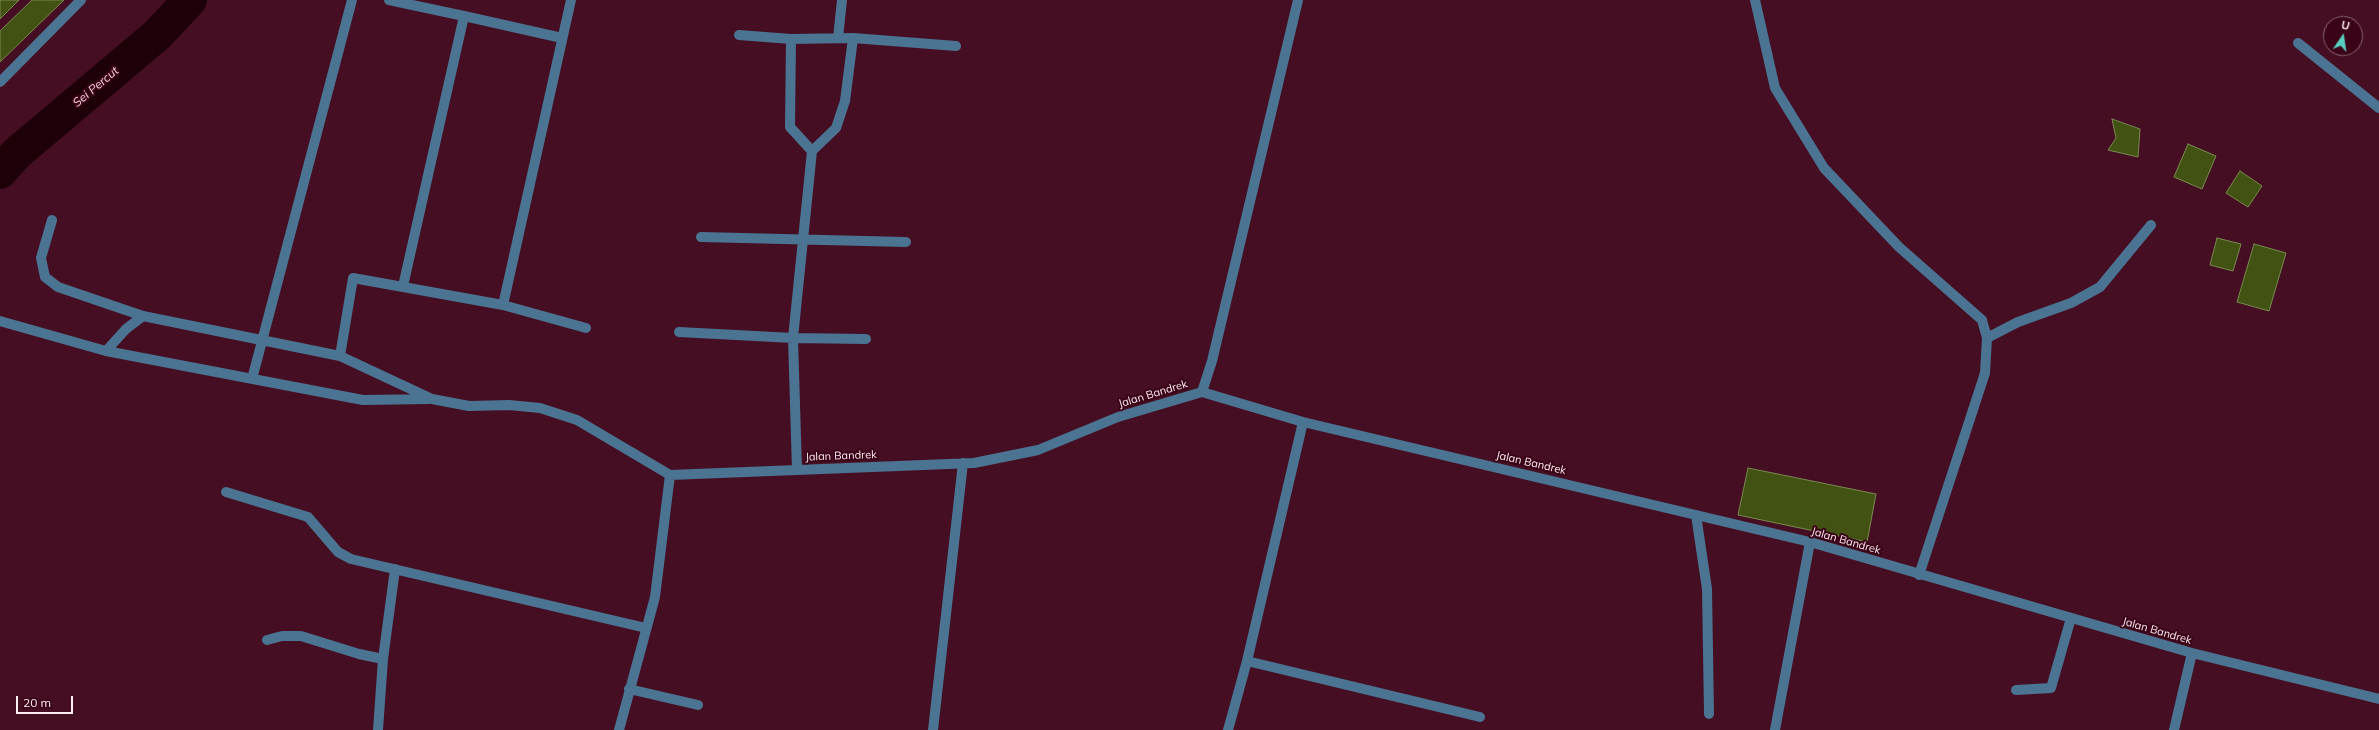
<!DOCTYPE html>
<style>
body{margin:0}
#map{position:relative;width:2379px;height:730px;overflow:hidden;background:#450e22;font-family:Mulish,sans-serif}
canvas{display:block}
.north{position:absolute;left:2323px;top:16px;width:40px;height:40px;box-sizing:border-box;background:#3a0318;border:1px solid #88616f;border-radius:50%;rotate:13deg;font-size:11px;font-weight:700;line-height:16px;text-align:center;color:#fdeef1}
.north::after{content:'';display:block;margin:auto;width:14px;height:18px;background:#59cebe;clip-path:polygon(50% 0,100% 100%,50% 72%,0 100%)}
.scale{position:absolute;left:16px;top:696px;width:57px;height:18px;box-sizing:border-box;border:2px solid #fdeef1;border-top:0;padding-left:5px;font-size:12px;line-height:14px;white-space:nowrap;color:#fdeef1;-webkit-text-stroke:3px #3a0318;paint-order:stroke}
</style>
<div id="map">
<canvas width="2379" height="730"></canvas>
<div class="north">U</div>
<div class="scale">20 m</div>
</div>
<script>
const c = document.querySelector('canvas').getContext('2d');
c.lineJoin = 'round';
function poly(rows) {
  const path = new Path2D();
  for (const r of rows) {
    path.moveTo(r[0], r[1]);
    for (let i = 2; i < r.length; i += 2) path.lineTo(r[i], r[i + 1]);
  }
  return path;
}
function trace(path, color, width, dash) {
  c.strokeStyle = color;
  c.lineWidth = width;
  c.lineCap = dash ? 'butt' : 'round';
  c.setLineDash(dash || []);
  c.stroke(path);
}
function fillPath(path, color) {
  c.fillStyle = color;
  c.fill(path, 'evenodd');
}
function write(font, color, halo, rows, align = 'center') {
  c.font = font + ' Mulish,sans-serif';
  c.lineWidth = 4;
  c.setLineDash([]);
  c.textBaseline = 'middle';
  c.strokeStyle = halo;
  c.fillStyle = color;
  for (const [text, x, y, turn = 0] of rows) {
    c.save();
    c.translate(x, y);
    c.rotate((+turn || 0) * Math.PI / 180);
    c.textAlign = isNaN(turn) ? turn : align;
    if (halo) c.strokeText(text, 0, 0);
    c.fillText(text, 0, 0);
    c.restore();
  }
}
const river = poly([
 [0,172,17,153,157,35,190,0]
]);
const building = poly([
 [0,0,19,0,0,19,0,0],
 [32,0,64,0,0,62,0,31,32,0],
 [2112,119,2140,129,2138,157,2108,150,2116,138,2112,119],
 [2188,144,2216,156,2202,189,2174,177,2188,144],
 [2240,171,2262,186,2248,207,2226,193,2240,171],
 [2217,238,2241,244,2233,271,2210,265,2217,238],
 [2254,244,2286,253,2269,311,2237,302,2254,244],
 [1748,468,1876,494,1867,542,1738,515,1748,468]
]);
const lane = poly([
 [1755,0,1775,88,1824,168,1899,247,1982,320,1987,338,1985,373,1919,575],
 [52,220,41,258,45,277,58,287,143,316],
 [1987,338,2018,322,2071,303,2100,287,2151,225],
 [267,640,282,636,301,636,359,654,383,659]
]);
const street = poly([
 [389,0,464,16,403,286],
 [464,16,562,38],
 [739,35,791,39,790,127,812,151],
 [838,38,842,0],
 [791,39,853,38],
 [2298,43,2379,108],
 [0,82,81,0],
 [840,116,836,128,845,101,853,38,956,46],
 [836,128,812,151,793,338,866,339],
 [701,237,906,242],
 [503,305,571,0],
 [0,321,106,351,126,329,143,316,340,356,432,399,469,406,509,405,540,408,577,420,670,475],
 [679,332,793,338,797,470],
 [106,351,363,400,429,399],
 [340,356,353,278,503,305,586,328],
 [252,379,352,0],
 [1202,392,1212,361,1298,0],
 [670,475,974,463,1038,450,1118,417,1202,392,1303,422,1810,542,2192,653,2379,699],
 [226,492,308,517,338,552,351,559,646,628],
 [1696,515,1707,589,1709,714],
 [1247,661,1480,717],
 [629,689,698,705],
 [2016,690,2051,688,2071,618],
 [378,730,383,659,395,569],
 [619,730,655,597,670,475],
 [933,730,963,463],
 [1228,730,1247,661,1303,422],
 [1775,730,1810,542],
 [2174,730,2192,653]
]);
const streetNames = [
 ["Jalan Bandrek",1153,394,-17],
 ["Jalan Bandrek",841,456,-2],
 ["Jalan Bandrek",1531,463,13],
 ["Jalan Bandrek",1846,541,16],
 ["Jalan Bandrek",2157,631,16]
];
const waterNames = [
 ["Sei Percut",96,87,-40]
];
trace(river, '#1d0008', 34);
fillPath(building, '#415213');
trace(building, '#798b51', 1);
trace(lane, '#4b7392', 10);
trace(street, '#4b7392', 10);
write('11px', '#fdeef1', '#3a0318', streetNames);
write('italic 12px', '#f1d2d8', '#3a0318', waterNames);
</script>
